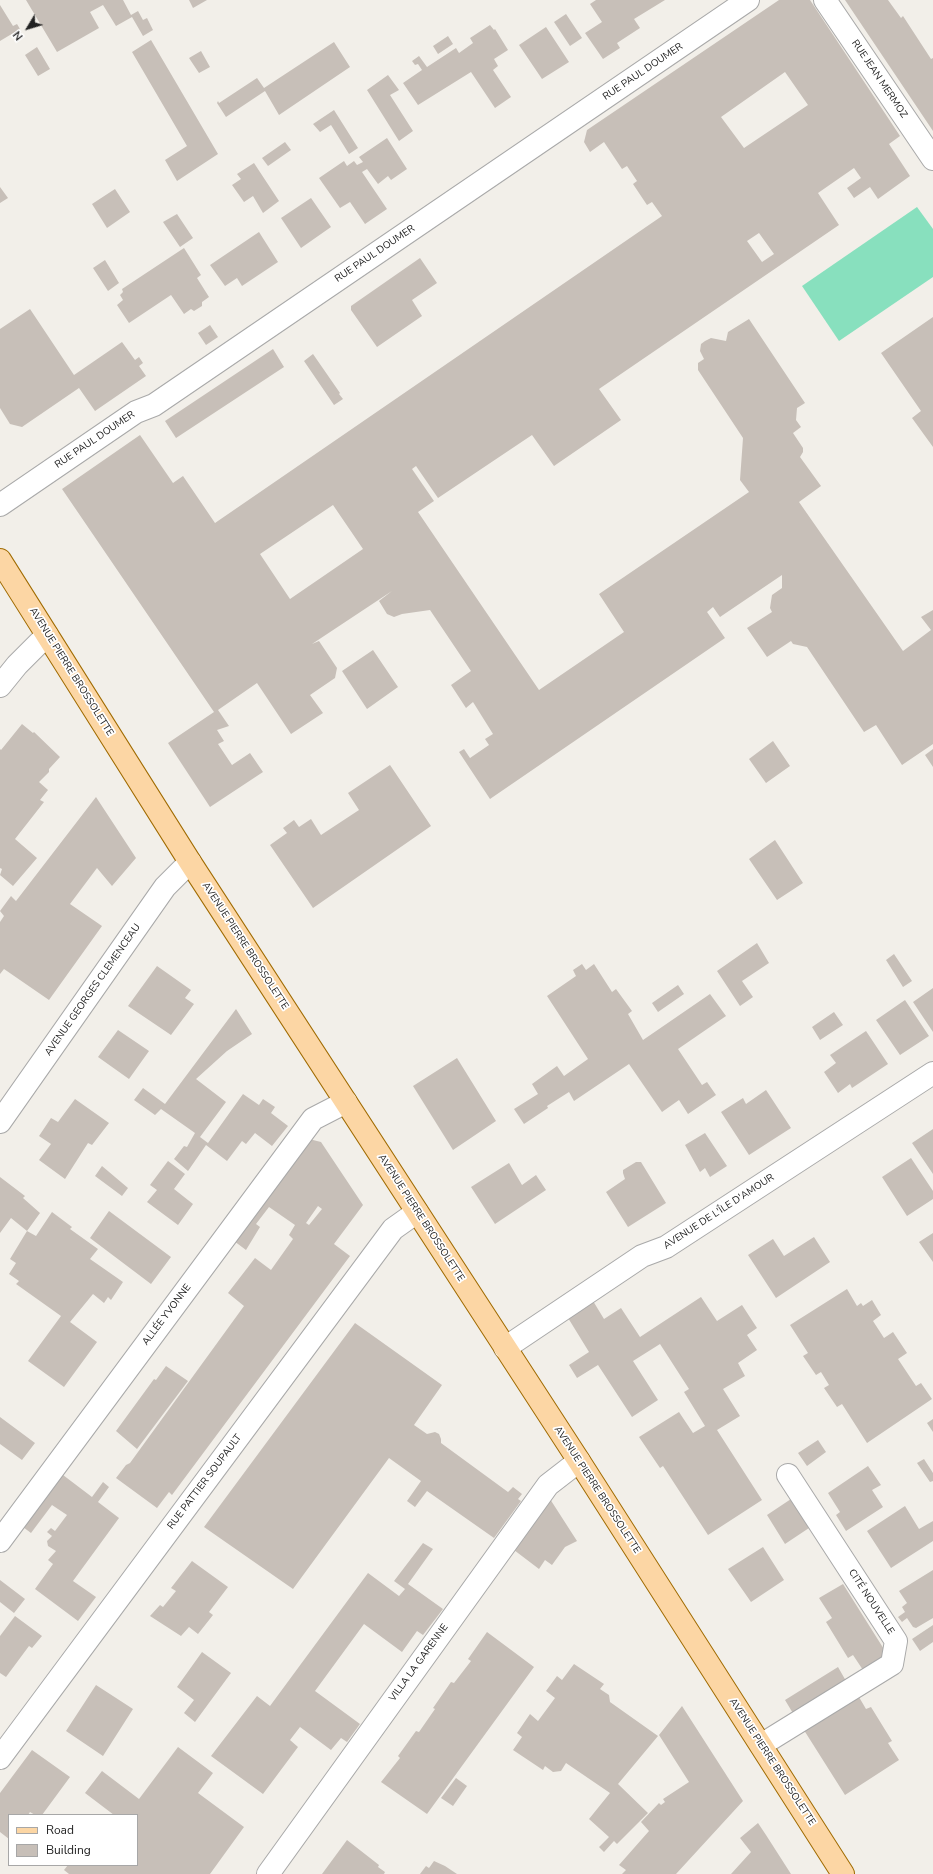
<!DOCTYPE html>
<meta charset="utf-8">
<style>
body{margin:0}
#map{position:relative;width:933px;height:1874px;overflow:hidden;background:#f2efe9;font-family:"Nunito Sans",sans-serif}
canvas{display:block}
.legend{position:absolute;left:8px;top:1814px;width:130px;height:52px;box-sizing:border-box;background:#fff;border:1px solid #a7a7a7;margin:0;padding:5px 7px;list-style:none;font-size:12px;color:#222}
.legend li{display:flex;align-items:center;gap:8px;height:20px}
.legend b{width:20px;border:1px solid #a7a7a7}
.north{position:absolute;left:8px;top:8px;width:40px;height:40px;-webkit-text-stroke:3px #fff;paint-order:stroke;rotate:232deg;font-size:11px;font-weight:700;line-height:16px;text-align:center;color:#222}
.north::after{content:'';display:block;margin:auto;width:14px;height:18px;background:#222;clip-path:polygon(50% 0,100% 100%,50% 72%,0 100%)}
</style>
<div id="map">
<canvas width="933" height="1874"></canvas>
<ul class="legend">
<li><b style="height:5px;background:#fcd6a4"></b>Road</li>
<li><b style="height:11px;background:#c7bfb8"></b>Building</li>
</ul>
<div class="north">N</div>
</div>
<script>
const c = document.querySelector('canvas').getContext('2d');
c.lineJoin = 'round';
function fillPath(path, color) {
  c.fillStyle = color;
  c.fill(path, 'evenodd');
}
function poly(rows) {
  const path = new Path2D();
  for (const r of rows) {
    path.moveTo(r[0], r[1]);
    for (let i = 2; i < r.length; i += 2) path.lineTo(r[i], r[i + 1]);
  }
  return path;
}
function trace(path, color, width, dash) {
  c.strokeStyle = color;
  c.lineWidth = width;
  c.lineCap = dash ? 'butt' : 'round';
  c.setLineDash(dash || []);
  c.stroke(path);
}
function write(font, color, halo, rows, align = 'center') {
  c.font = font + ' "Nunito Sans",sans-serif';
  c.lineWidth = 3.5;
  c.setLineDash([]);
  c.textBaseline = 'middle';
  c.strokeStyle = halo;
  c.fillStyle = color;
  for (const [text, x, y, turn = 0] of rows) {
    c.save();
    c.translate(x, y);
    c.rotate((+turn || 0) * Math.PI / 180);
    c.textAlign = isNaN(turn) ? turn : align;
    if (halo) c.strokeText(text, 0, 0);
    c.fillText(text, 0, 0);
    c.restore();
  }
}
const pitch = poly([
 [917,207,933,229,933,277,839,341,802,286]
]);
const building = poly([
 [26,0,123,0,131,15,138,11,143,20,147,18,153,30,143,36,132,17,116,26,103,5,90,12,99,28,57,52],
 [189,0,207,0,193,8],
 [596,0,665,0,634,19,640,28,617,43,620,48,603,59,585,33,602,22,590,4],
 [779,0,810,0,900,136,889,144,910,176,878,199,870,187,854,198,847,188,861,178,854,168,818,193,839,225,599,389,621,420,554,466,532,435,438,498,416,466,412,469,434,501,418,512,539,690,624,632,599,594,749,492,740,480,743,438,698,370,698,363,704,359,700,351,701,344,705,341,711,338,726,341,728,332,749,319,805,403,797,408,796,420,801,427,793,433,803,448,803,452,800,457,821,486,799,502,903,651,931,630,921,617,933,610,933,744,902,765,876,725,864,732,807,647,793,644,791,641,767,657,747,628,772,612,770,608,772,595,782,588,782,575,720,617,713,607,707,612,725,638,490,799,459,752,464,749,470,758,489,745,485,739,493,734,473,702,466,708,451,685,471,671,430,610,402,614,394,617,387,614,379,601,392,591,312,644,319,641,337,668,335,678,310,695,323,713,291,734,257,683,218,710,229,726,217,730,224,741,218,744,232,765,250,753,263,772,210,807,168,743,214,712,62,489,140,435,173,483,183,476,215,523,662,216,652,202,647,205,633,184,637,181,627,166,622,169,604,142,590,152,584,142,587,130],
 [785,72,808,105,744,148,721,117],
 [759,233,774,254,762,262,747,241],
 [333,505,363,549,290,599,260,554],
 [845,0,888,0,901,18,903,16,931,59,933,58,933,131],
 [0,5,13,26,17,24,20,29,0,41],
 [566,14,582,38,570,46,554,22],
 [490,25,494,30,495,29,508,50,494,59,498,66,493,70,511,97,495,108,471,72,418,105,403,83,422,70,418,64,415,65,412,61,419,56,427,67,456,48,459,53,473,43,470,38],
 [546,27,569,62,542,79,519,45],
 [448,36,453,44,438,54,433,46],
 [151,40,218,154,177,181,165,160,187,146,132,52],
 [334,42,350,67,279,115,265,91,226,117,217,103,218,101,219,103,257,78,264,88],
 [37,47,50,69,38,76,25,55],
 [201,51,210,67,199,73,189,58],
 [388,75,399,90,390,95,413,131,399,141,367,90],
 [334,110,358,148,349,154,331,125,320,132,313,124],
 [387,138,407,169,391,180,388,176,378,184,367,169,362,172,387,209,365,224,350,202,340,208,319,178,344,161,347,166,354,161,357,165,363,162,359,157],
 [285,142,291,150,268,166,262,158],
 [254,163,279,201,263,213,253,196,244,202,232,185,241,179,237,174],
 [0,187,8,198,0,203],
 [115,189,130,212,107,228,92,204],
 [311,198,331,227,301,248,281,218],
 [177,214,193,238,180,247,163,222],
 [259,232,278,262,242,286,237,278,225,286,210,265],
 [184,248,201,275,197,278,209,297,202,302,202,306,194,311,191,309,184,314,171,295,129,323,117,305,123,300,120,295,123,292,122,289],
 [420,258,437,283,412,300,422,316,377,347,351,310,351,306],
 [105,260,119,283,108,291,93,268],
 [30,309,74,375,122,342,135,360,139,357,143,363,139,366,146,376,95,411,79,388,22,427,10,424,0,408,0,329],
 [933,317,933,447,912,418,921,411,881,353],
 [210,325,218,337,206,345,198,333],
 [273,349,284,367,176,438,165,421],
 [313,354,340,393,339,394,343,399,334,405,304,361],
 [373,650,398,687,367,709,342,671],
 [22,724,33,733,34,732,60,757,49,769,49,772,39,782,48,790,40,800,44,802,15,839,37,858,13,886,0,875,2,869,0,868,0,749,1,750],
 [773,741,790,766,766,783,749,759],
 [933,749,933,767,925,755],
 [390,765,431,826,313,908,270,845,287,833,283,828,294,820,299,827,311,819,321,835,359,810,348,793],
 [96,797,136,858,112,886,97,868,70,904,102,926,49,1000,4,969,0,974,0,922,4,916,0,911,11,896,16,901],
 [775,840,803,883,777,900,749,859],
 [757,943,769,963,742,981,753,997,740,1006,717,971],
 [894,954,912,981,903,987,886,960],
 [582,964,586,970,594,964,612,992,616,989,632,1011,628,1014,643,1040,710,994,726,1016,678,1049,702,1085,707,1082,716,1095,688,1114,679,1100,662,1112,629,1064,574,1101,569,1092,547,1106,548,1108,524,1124,514,1109,538,1094,532,1084,557,1066,564,1076,588,1059,547,996,576,976,573,970],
 [157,966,191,990,185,998,194,1004,171,1035,128,1006],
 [678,985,684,994,658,1012,652,1003],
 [933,988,933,1032,913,1002],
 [905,1000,929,1036,900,1055,876,1020],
 [236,1009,252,1034,227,1051,196,1079,226,1102,200,1137,208,1143,243,1094,259,1105,263,1099,275,1107,271,1113,288,1126,272,1146,255,1133,246,1144,242,1141,227,1161,206,1145,188,1171,174,1159,184,1146,187,1147,195,1133,161,1109,155,1115,134,1100,143,1088,165,1104],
 [834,1012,843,1025,820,1040,812,1027],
 [118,1030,149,1051,129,1079,98,1057],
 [866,1031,888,1064,852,1088,850,1084,838,1093,824,1072,836,1063,830,1055],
 [457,1058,496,1121,453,1150,413,1086],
 [766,1090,791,1128,749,1155,721,1112,743,1098,746,1104],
 [75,1099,109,1123,92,1145,88,1143,65,1179,39,1160,51,1144,39,1136,51,1118,58,1122],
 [933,1129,933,1174,912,1143],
 [705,1133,727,1166,710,1177,705,1168,700,1172,685,1145],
 [309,1139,321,1142,363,1205,334,1244,350,1256,172,1495,169,1492,157,1508,116,1478,126,1465,130,1463,244,1306,228,1293,255,1258,271,1270,293,1239,289,1235,295,1225,269,1207,256,1224,260,1227,246,1250,234,1241],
 [318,1206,322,1209,309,1225,306,1223],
 [911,1158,933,1191,933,1199,907,1216,882,1177],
 [168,1161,185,1174,174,1189,193,1204,178,1225,147,1202,157,1190,150,1185],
 [636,1162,641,1162,666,1203,628,1227,606,1192,625,1179,623,1173,623,1170],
 [509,1163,522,1185,536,1175,546,1190,495,1224,471,1187],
 [102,1166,128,1188,122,1196,95,1176],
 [0,1177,25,1196,23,1198,40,1213,27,1231,36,1236,52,1212,72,1227,70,1229,98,1249,90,1259,123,1282,111,1300,108,1297,104,1303,93,1294,70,1322,97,1342,64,1387,28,1361,61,1316,16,1284,19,1281,9,1274,16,1263,10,1259,27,1231,11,1218,0,1233],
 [109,1211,171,1257,151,1284,90,1238],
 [933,1233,933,1262,919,1242],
 [814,1237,830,1262,776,1298,748,1255,773,1239,784,1256],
 [847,1289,857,1306,861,1303,863,1306,872,1300,881,1315,873,1321,884,1338,893,1332,907,1353,898,1359,916,1386,921,1383,932,1399,867,1443,842,1404,837,1407,824,1388,829,1385,821,1372,816,1375,803,1356,808,1353,790,1325],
 [590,1296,604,1319,621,1308,640,1337,701,1297,717,1321,742,1305,757,1328,747,1335,757,1350,738,1363,745,1376,723,1389,740,1416,717,1430,762,1500,708,1535,663,1466,660,1468,639,1437,679,1412,693,1433,705,1426,684,1392,689,1389,660,1344,633,1361,658,1400,632,1417,598,1365,577,1378,569,1365,589,1352,565,1313],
 [355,1323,442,1385,414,1425,427,1434,435,1432,439,1434,441,1439,441,1443,508,1492,513,1487,522,1494,518,1499,521,1501,494,1538,427,1491,415,1507,407,1501,421,1481,389,1458,293,1589,204,1527],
 [166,1366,188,1381,137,1449,116,1431,154,1379,156,1380],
 [0,1417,35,1443,22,1460,0,1444],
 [933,1419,933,1432,927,1423],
 [818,1440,826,1452,807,1466,798,1453],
 [68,1457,73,1462,63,1475,92,1497,103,1482,109,1487,98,1502,119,1518,73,1581,96,1597,78,1621,35,1589,53,1564,48,1560,56,1551,48,1546,47,1541,52,1536,47,1532,51,1528,55,1531,67,1515,52,1505,31,1533,19,1524],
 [924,1459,933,1473,933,1481,930,1482,917,1463],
 [868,1466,881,1485,872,1490,883,1507,846,1531,836,1515,840,1512,828,1493],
 [550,1499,577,1541,565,1547,552,1565,545,1560,539,1569,514,1550],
 [791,1499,809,1528,785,1544,767,1515],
 [905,1506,919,1529,933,1521,933,1541,891,1568,867,1531],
 [423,1543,433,1549,408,1584,443,1609,423,1635,417,1631,402,1652,364,1624,315,1691,360,1724,347,1742,341,1738,331,1750,300,1727,290,1740,298,1747,263,1794,211,1756,257,1696,270,1706,368,1573,399,1596,405,1589,394,1581],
 [763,1547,784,1580,751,1602,728,1569],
 [192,1561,228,1587,209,1612,213,1615,198,1634,189,1627,181,1636,150,1616,160,1605,163,1607,176,1591,171,1588],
 [933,1570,933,1618,916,1628,913,1627,907,1618,902,1622,898,1617,905,1612,902,1607,907,1603,899,1591],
 [0,1580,25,1599,14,1613,0,1602],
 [843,1584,887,1654,863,1670,853,1655,848,1658,826,1622,832,1618,819,1598],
 [15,1616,42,1636,32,1648,29,1646,6,1677,0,1673,0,1636],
 [933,1625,933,1642,920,1651,912,1639],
 [487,1632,534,1667,427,1814,381,1782,400,1758,398,1756,416,1731,419,1732,435,1709,433,1708,451,1682,454,1683,471,1661,468,1659],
 [202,1652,231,1673,195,1722,184,1713,194,1700,177,1687],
 [574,1664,604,1684,600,1689,609,1695,610,1702,658,1736,618,1784,648,1813,617,1844,614,1841,604,1852,599,1847,609,1837,589,1819,610,1793,566,1763,561,1771,553,1772,545,1766,543,1770,513,1750,522,1737,517,1733,530,1714,538,1721,555,1698,546,1691,557,1676,562,1680],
 [838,1667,846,1681,794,1715,785,1700],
 [96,1685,133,1709,103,1756,66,1731],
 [856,1692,866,1709,871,1707,892,1741,888,1743,899,1760,845,1795,802,1727],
 [682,1706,743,1801,676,1874,622,1874,626,1870,619,1865,649,1831,641,1822,659,1803,661,1805,665,1802,663,1799,689,1782,659,1735],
 [178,1747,213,1773,198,1793,244,1827,210,1874,69,1874,64,1870,68,1865,137,1865,137,1815,114,1815,85,1793,102,1771,139,1799],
 [32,1750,70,1777,42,1815,35,1815,30,1812,28,1815,9,1815,9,1839,0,1832,0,1793],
 [456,1778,467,1786,453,1806,441,1798],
 [758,1823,766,1835,791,1874,731,1874,751,1852,740,1838],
 [347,1840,379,1865,378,1867,385,1872,384,1874,322,1874],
 [434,1861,445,1866,457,1874,420,1874,426,1866,429,1868]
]);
const minor = poly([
 [825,0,933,159],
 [0,505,136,412,154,405,748,0],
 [0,686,17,665,47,635],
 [0,1122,165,887,190,862],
 [505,1348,642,1256,666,1247,933,1073],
 [0,1541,313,1119,346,1102],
 [761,1745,892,1664,896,1641,788,1475],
 [0,1758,393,1229,417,1212],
 [268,1874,548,1485,579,1461]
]);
const major = poly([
 [0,560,190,862,579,1461,843,1874]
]);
const streetNames = [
 ["RUE PAUL DOUMER",643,72,-34],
 ["RUE JEAN MERMOZ",879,79,56],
 ["RUE PAUL DOUMER",375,254,-34],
 ["RUE PAUL DOUMER",95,440,-34],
 ["AVENUE PIERRE BROSSOLETTE",71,672,58],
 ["AVENUE PIERRE BROSSOLETTE",245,946,57],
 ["AVENUE GEORGES CLEMENCEAU",93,990,-55],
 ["AVENUE DE L'ÎLE D'AMOUR",719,1212,-33],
 ["AVENUE PIERRE BROSSOLETTE",421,1218,57],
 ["ALLÉE YVONNE",167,1315,-53],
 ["RUE PATTIER SOUPAULT",205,1482,-53],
 ["AVENUE PIERRE BROSSOLETTE",597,1490,57],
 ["CITÉ NOUVELLE",871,1602,57],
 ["VILLA LA GARENNE",419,1663,-54],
 ["AVENUE PIERRE BROSSOLETTE",772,1762,57]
];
fillPath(pitch, '#88e0be');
fillPath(building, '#c7bfb8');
trace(minor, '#a9a9a9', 24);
trace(major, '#a06b00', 24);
trace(minor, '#fff', 22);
trace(major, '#fcd6a4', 22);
write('10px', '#222', '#fff', streetNames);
</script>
